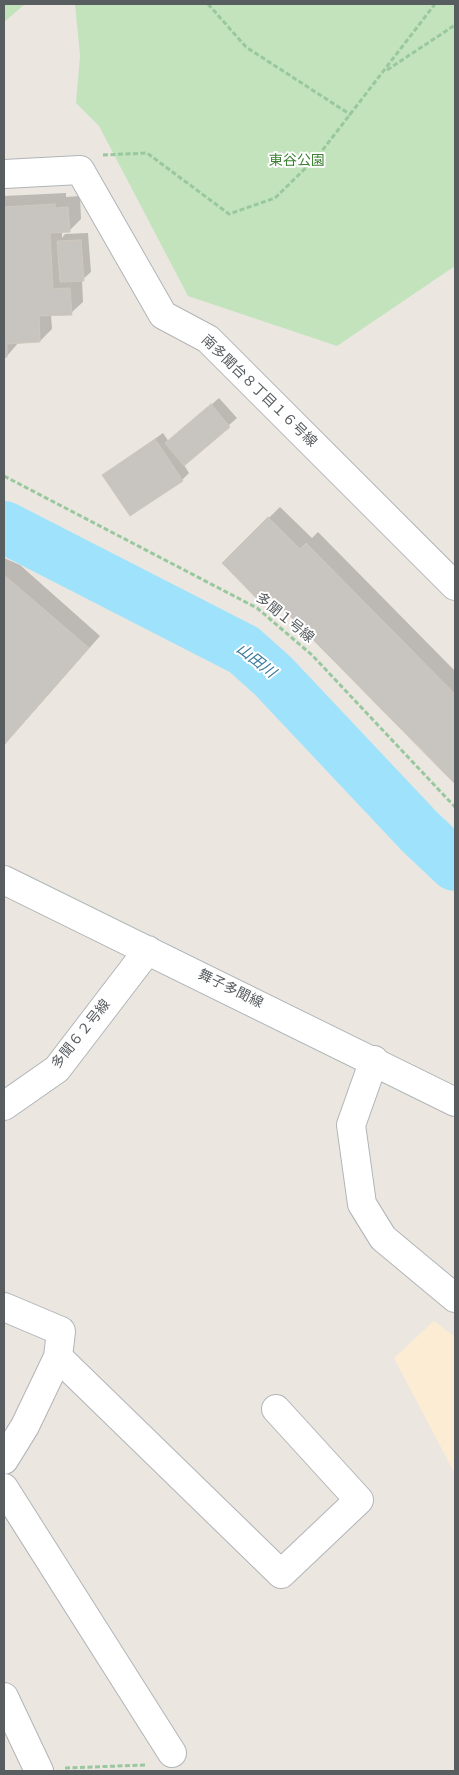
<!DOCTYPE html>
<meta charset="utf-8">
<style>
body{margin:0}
#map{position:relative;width:459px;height:1775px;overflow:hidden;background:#ebe7e0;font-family:Overpass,sans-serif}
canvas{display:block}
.frame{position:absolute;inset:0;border:5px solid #585d60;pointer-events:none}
</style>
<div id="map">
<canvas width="459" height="1775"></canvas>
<div class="frame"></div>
</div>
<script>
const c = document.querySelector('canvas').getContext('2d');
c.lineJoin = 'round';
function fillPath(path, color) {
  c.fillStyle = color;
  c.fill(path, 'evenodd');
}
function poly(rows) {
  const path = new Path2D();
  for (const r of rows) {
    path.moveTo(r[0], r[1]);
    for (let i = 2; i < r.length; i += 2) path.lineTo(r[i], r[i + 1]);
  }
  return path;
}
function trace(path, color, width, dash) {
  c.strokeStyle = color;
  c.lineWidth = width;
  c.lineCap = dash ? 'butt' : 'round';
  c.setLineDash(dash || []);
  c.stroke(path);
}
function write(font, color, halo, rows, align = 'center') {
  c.font = font + ' Overpass,"Noto Sans JP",sans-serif';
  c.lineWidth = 4;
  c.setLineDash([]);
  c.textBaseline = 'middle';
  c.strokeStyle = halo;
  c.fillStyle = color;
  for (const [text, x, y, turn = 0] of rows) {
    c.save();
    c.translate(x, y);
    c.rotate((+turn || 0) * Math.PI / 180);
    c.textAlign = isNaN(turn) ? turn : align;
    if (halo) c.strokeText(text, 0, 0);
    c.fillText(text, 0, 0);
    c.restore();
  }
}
const commercial = poly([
 [434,1321,455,1337,455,1474,394,1358]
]);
const green = poly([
 [4,4,25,4,4,22],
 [75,4,455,4,455,266,337,346,188,296,99,126,76,103,80,56]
]);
const shadow = poly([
 [66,193,66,197,80,196,81,219,69,231,62,231,62,238,65,234,88,233,91,272,82,280,83,302,71,313,51,315,52,329,40,341,19,342,7,356,4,356,4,196],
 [219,398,237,418,184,465,189,473,182,480,104,475,163,433,169,442],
 [280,507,312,538,318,532,455,671,455,782,272,596,223,563],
 [4,558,20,565,100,636,4,745]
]);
const river = poly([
 [4,527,244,650,273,676,420,832,455,865]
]);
const building = poly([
 [55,204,55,208,68,207,70,232,50,233,53,289,70,288,72,315,39,316,40,342,7,344,7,357,4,358,4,207,55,204],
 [81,240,84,281,60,282,57,241,81,240],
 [211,404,230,427,184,466,165,443,211,404],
 [155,439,183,481,130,516,102,475,155,439],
 [268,517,300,549,306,543,455,694,455,784,272,598,264,606,222,563,268,517],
 [4,575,89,648,4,745,4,575]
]);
const path = poly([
 [208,4,246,47,351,115],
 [387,70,455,25],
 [103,155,147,153,229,214,275,198,318,156,435,4],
 [4,476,257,608,312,655,455,807],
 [65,1768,146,1765]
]);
const minor = poly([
 [4,174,80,170,163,315,208,339,455,586],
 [4,880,455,1102],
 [374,1060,351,1125,362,1204,383,1238,455,1298],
 [4,1106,57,1069,148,950],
 [4,1307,61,1331,58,1357,25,1426,4,1460],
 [58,1357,281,1574,359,1500,276,1409],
 [4,1488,172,1753],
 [4,1697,39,1771]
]);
const parkNames = [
 ["東谷公園",297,162]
];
const streetNames = [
 ["南多聞台８丁目１６号線",258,392,44],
 ["多聞１号線",284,619,39],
 ["舞子多聞線",230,990,26],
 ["多聞６２号線",82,1035,-51]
];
const waterNames = [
 ["山田川",255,662,38]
];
fillPath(commercial, '#fcecd3');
fillPath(green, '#c2e3bc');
fillPath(shadow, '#0003');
trace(river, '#9ee2fc', 52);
fillPath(building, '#c8c4bf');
trace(building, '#d0c7be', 1);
trace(minor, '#b1b4b7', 30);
trace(path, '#99c89e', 3, [5, 2.5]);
trace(minor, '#fff', 28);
write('14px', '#3f8236', '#fff', parkNames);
write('14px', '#585d60', '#fff', streetNames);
write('italic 15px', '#39799b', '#fff', waterNames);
</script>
